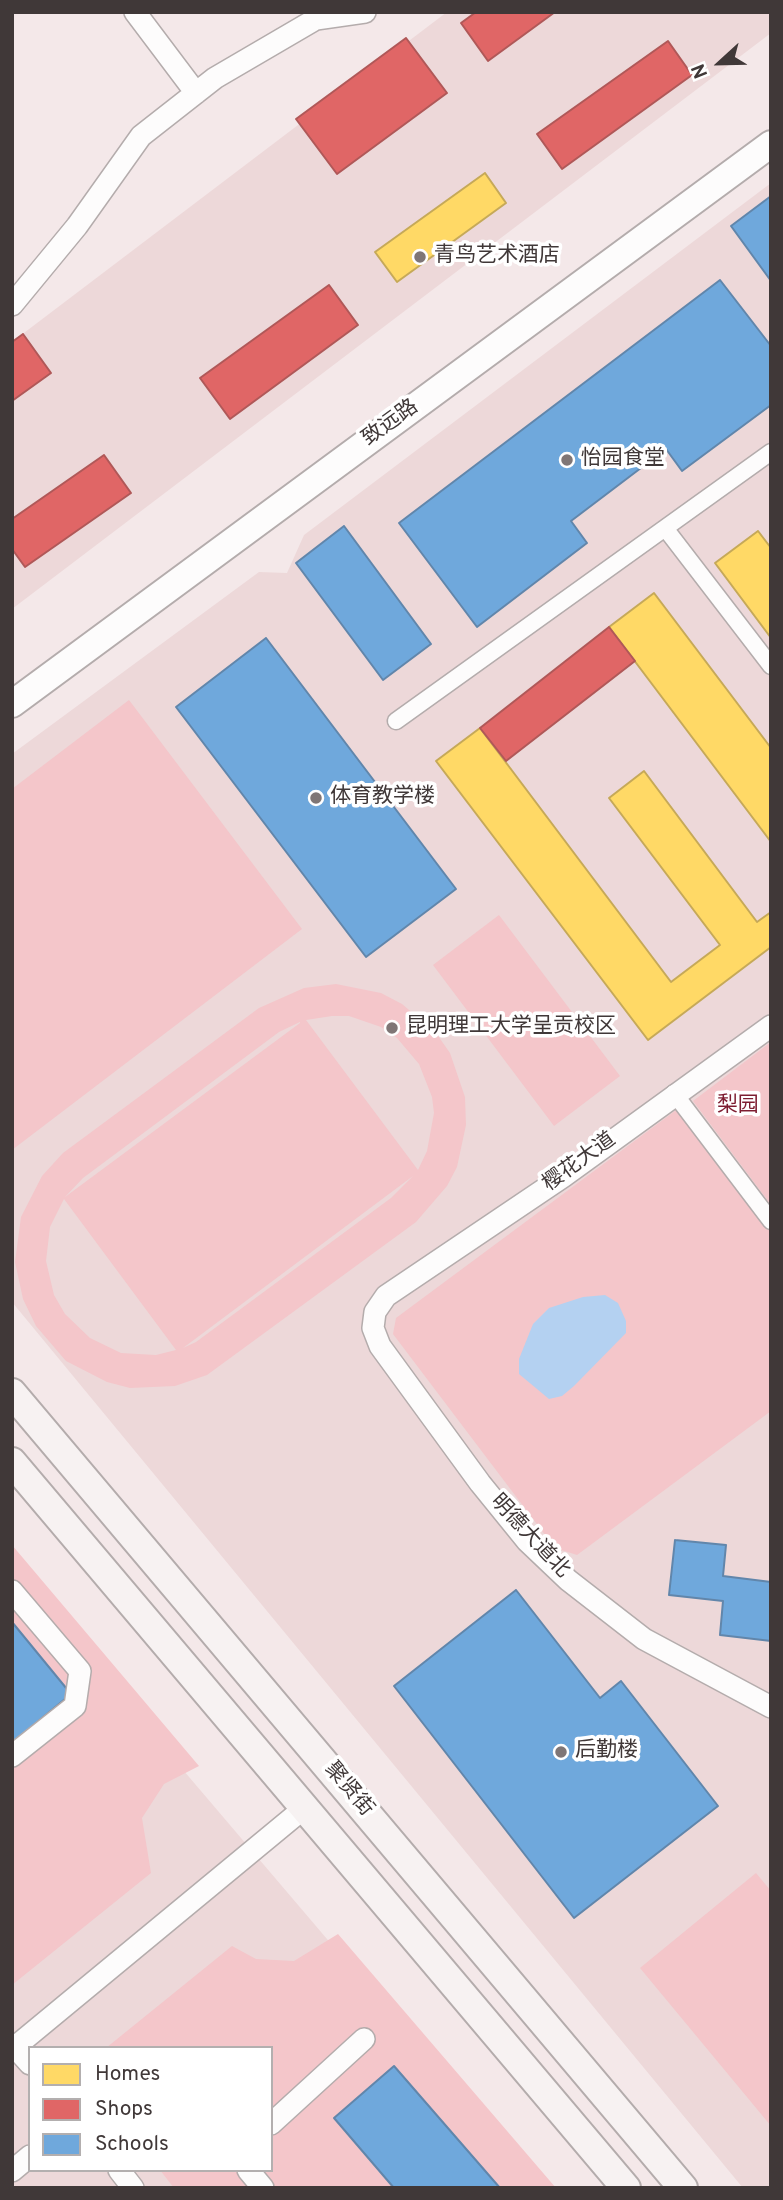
<!DOCTYPE html>
<meta charset="utf-8">
<style>
body{margin:0}
#map{position:relative;width:783px;height:2200px;overflow:hidden;background:#f4e8e9;font-family:Overpass,sans-serif}
canvas{display:block}
.frame{position:absolute;inset:0;border:14px solid #403838;pointer-events:none}
.legend{position:absolute;left:28px;top:2046px;width:245px;height:126px;box-sizing:border-box;background:#fff;border:2px solid #b3afaf;margin:0;padding:9px 12px;list-style:none;font-size:21px;color:#403838}
.legend li{display:flex;align-items:center;gap:14px;height:35px}
.legend b{width:35px;border:2px solid #b3afaf}
.north{position:absolute;left:685px;top:28px;width:70px;height:70px;-webkit-text-stroke:5px #fff;paint-order:stroke;rotate:248deg;font-size:19px;font-weight:700;line-height:28px;text-align:center;color:#403838}
.north::after{content:'';display:block;margin:auto;width:24px;height:32px;background:#403838;clip-path:polygon(50% 0,100% 100%,50% 72%,0 100%)}
</style>
<div id="map">
<canvas width="783" height="2200"></canvas>
<div class="frame"></div>
<ul class="legend">
<li><b style="height:19px;background:#ffd966"></b>Homes</li>
<li><b style="height:19px;background:#e06666"></b>Shops</li>
<li><b style="height:19px;background:#6fa8dc"></b>Schools</li>
</ul>
<div class="north">N</div>
</div>
<script>
const c = document.querySelector('canvas').getContext('2d');
c.lineJoin = 'round';
function fillPath(path, color) {
  c.fillStyle = color;
  c.fill(path, 'evenodd');
}
function poly(rows) {
  const path = new Path2D();
  for (const r of rows) {
    path.moveTo(r[0], r[1]);
    for (let i = 2; i < r.length; i += 2) path.lineTo(r[i], r[i + 1]);
  }
  return path;
}
function trace(path, color, width, dash) {
  c.strokeStyle = color;
  c.lineWidth = width;
  c.lineCap = dash ? 'butt' : 'round';
  c.setLineDash(dash || []);
  c.stroke(path);
}
function write(font, color, halo, rows, align = 'center') {
  c.font = font + ' Overpass,"Noto Sans SC",sans-serif';
  c.lineWidth = 7;
  c.setLineDash([]);
  c.textBaseline = 'middle';
  c.strokeStyle = halo;
  c.fillStyle = color;
  for (const [text, x, y, turn = 0] of rows) {
    c.save();
    c.translate(x, y);
    c.rotate((+turn || 0) * Math.PI / 180);
    c.textAlign = isNaN(turn) ? turn : align;
    if (halo) c.strokeText(text, 0, 0);
    c.fillText(text, 0, 0);
    c.restore();
  }
}
const built = poly([
 [447,12,771,12,771,33,12,609,12,342],
 [771,183,771,2188,743,2188,12,1302,12,754,259,572,287,573,304,535],
 [12,1569,539,2188,12,2188],
 [30,2048,271,2048,271,2170,30,2170]
]);
const green = poly([
 [129,700,302,929,12,1150,12,789],
 [499,915,620,1076,554,1126,433,965],
 [336,984,381,993,402,1004,436,1033,450,1053,465,1097,466,1125,457,1167,447,1186,416,1222,207,1375,175,1386,130,1388,107,1382,66,1361,36,1326,23,1299,15,1262,21,1217,42,1176,63,1153,259,1008,304,988],
 [332,1016,349,1016,381,1027,397,1038,419,1064,432,1097,434,1113,427,1151,418,1170,306,1020],
 [300,1022,300,1023,65,1197,83,1178,279,1032],
 [413,1176,391,1198,196,1342,183,1348],
 [64,1199,176,1350,156,1355,121,1353,90,1338,65,1314,54,1295,46,1261,50,1227],
 [771,1042,771,1205,693,1101],
 [679,1108,771,1232,771,1411,577,1555,555,1548,393,1334,396,1318],
 [12,1545,199,1766,164,1784,142,1818,151,1873,12,1985],
 [756,1873,771,1891,771,2126,640,1968],
 [338,1934,556,2188,174,2188,160,2170,271,2170,271,2048,106,2048,232,1946,256,1959,294,1961]
]);
const water = poly([
 [605,1295,618,1303,626,1321,626,1333,574,1386,562,1396,549,1399,519,1374,519,1359,533,1324,549,1308,583,1297]
]);
const homes = poly([
 [485,173,506,203,397,282,375,252,485,173],
 [758,531,771,548,771,638,715,563,758,531],
 [654,593,771,748,771,842,609,627,654,593],
 [480,728,671,982,720,945,609,798,644,771,757,922,771,912,771,947,648,1040,436,761,480,728]
]);
const shops = poly([
 [476,12,555,12,488,61,461,23,476,12],
 [406,38,447,93,337,174,296,119,406,38],
 [668,41,692,75,562,169,537,134,668,41],
 [329,285,358,325,230,419,200,378,329,285],
 [23,334,51,373,12,401,12,342,23,334],
 [104,455,131,493,25,567,12,549,12,519,104,455],
 [609,627,635,661,506,761,480,728,609,627]
]);
const schools = poly([
 [771,196,771,281,731,226,771,196],
 [720,280,771,346,771,405,682,471,666,449,571,521,587,543,477,627,399,523,720,280],
 [344,526,431,644,383,680,296,563,344,526],
 [266,638,456,889,366,957,176,707,266,638],
 [675,1540,726,1545,723,1576,771,1582,771,1641,720,1635,723,1601,669,1595,675,1540],
 [516,1590,600,1698,621,1681,718,1806,574,1918,394,1686,516,1590],
 [12,1622,71,1694,12,1743,12,1622],
 [394,2066,500,2188,394,2188,334,2118,394,2066]
]);
const pedestrian = poly([
 [665,528,771,666],
 [396,721,771,452],
 [674,1093,771,1221]
]);
const minor = poly([
 [135,12,196,93],
 [12,305,77,226,141,136,215,78,316,19,365,12],
 [771,1026,564,1176,386,1296,375,1312,373,1328,380,1346,480,1483,527,1541,568,1580,644,1639,771,1707],
 [12,1591,80,1671,75,1706,12,1756],
 [12,2044,30,2064],
 [15,2047,303,1809],
 [271,2124,364,2039],
 [119,2170,133,2188],
 [248,2170,263,2188],
 [12,2171,30,2156]
]);
const tertiary = poly([
 [12,704,771,144]
]);
const secondary = poly([
 [12,1393,683,2188],
 [12,1462,626,2188]
]);
const markers = [
 [420,257,7,"#7f7676"],
 [567,460,7,"#7f7676"],
 [316,798,7,"#7f7676"],
 [392,1028,7,"#7f7676"],
 [561,1752,7,"#7f7676"]
];
const poiNames = [
 ["青鸟艺术酒店",434,257],
 ["怡园食堂",581,460],
 ["体育教学楼",330,798],
 ["昆明理工大学呈贡校区",406,1028],
 ["后勤楼",575,1752]
];
const streetNames = [
 ["致远路",391,424,-36],
 ["樱花大道",580,1163,-36],
 ["明德大道北",529,1537,47],
 ["聚贤街",348,1790,50]
];
const parkNames = [
 ["梨园",738,1107]
];
fillPath(built, '#edd8d9');
fillPath(green, '#f4c6ca');
fillPath(water, '#b4d1f1');
fillPath(homes, '#ffd966');
trace(homes, '#c6a958', 2);
fillPath(shops, '#e06666');
trace(shops, '#b05858', 2);
fillPath(schools, '#6fa8dc');
trace(schools, '#6186ab', 2);
trace(pedestrian, '#b4acac', 19);
trace(minor, '#b4acac', 24);
trace(tertiary, '#b4acac', 30);
trace(secondary, '#b4acac', 32);
trace(pedestrian, '#fdfcfc', 16);
trace(minor, '#fdfcfc', 21);
trace(tertiary, '#fdfcfc', 26);
trace(secondary, '#f7f2f2', 28);
for (const [x, y, r, color] of markers) {
  const dot = new Path2D();
  dot.arc(x, y, r, 0, 2 * Math.PI);
  c.fillStyle = color;
  c.fill(dot);
  trace(dot, '#fff', 2.5);
}
write('21px', '#403838', '#fff', poiNames, 'left');
write('21px', '#403838', '#fff', streetNames);
write('21px', '#7d1d31', '#fff', parkNames);
</script>
